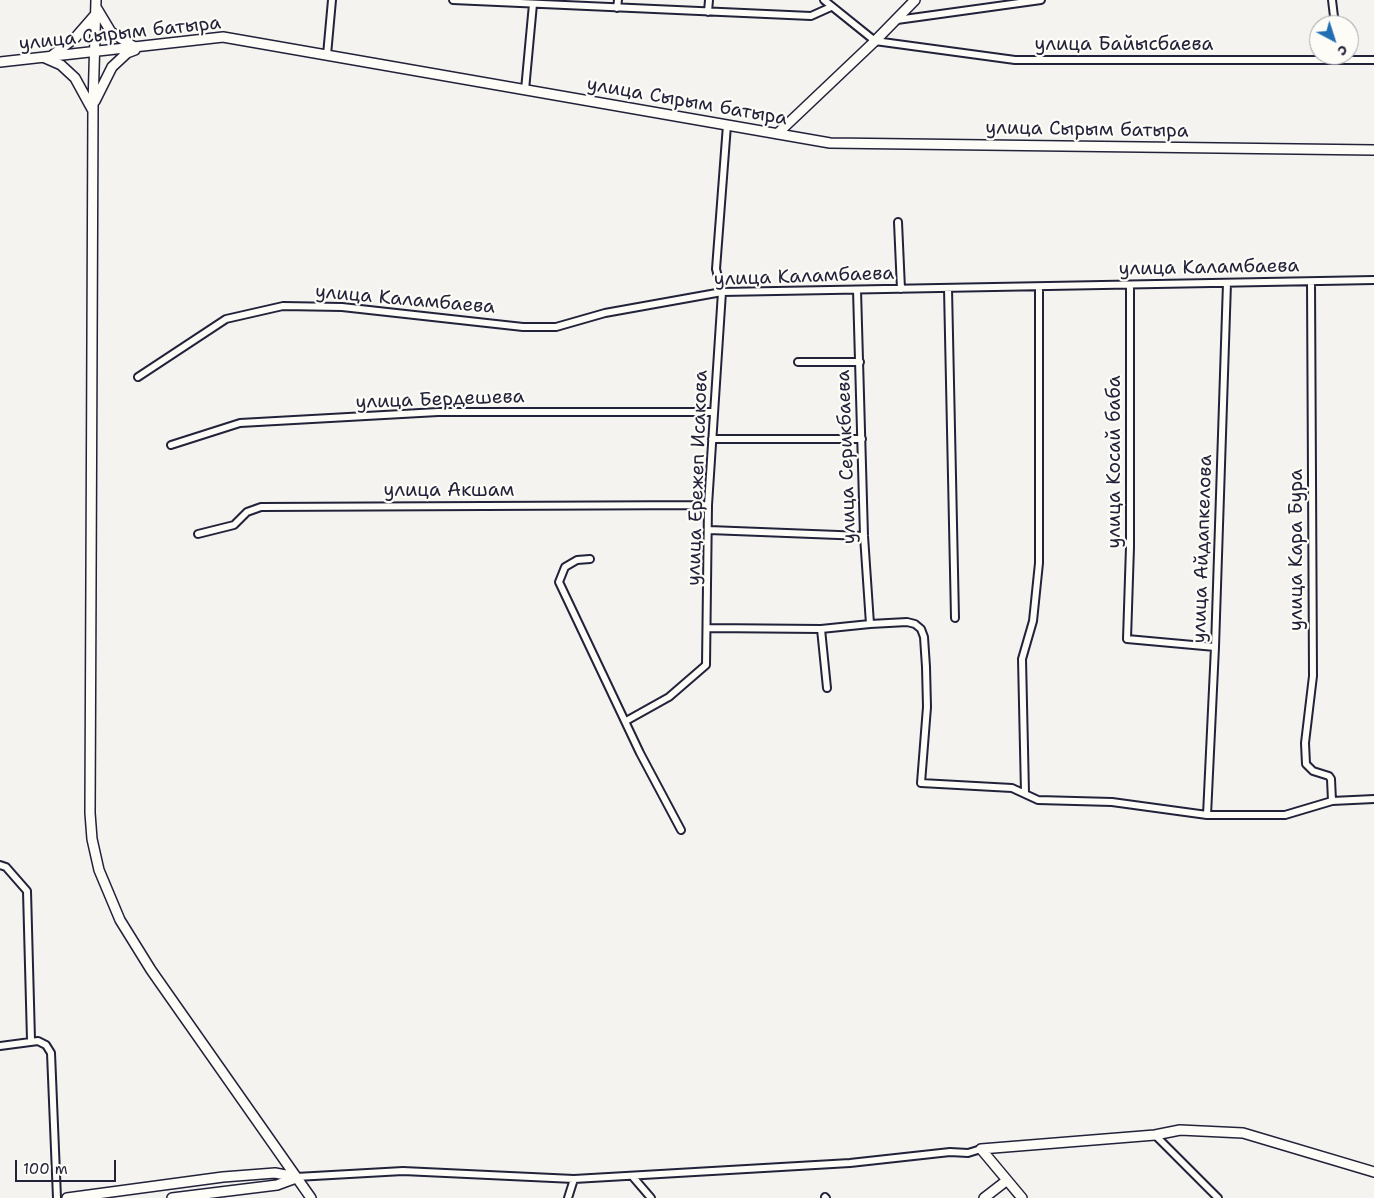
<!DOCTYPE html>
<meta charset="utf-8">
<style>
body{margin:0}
#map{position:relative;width:1374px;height:1198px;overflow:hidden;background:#f4f3ef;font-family:"Shantell Sans",sans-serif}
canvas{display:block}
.north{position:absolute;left:1309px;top:15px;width:50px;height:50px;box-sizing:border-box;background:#fdfcf7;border:1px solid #a5a5ac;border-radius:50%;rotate:140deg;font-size:14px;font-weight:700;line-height:20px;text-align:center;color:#22223b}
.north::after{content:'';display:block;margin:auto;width:18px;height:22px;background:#1f6fb2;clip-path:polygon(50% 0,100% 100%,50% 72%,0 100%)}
.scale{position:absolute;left:15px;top:1160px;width:101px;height:22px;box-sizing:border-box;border:2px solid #22223b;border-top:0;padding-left:6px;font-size:15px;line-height:18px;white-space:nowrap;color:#22223b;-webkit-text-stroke:4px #fdfcf7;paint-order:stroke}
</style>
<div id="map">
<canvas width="1374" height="1198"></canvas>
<div class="north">С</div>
<div class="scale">100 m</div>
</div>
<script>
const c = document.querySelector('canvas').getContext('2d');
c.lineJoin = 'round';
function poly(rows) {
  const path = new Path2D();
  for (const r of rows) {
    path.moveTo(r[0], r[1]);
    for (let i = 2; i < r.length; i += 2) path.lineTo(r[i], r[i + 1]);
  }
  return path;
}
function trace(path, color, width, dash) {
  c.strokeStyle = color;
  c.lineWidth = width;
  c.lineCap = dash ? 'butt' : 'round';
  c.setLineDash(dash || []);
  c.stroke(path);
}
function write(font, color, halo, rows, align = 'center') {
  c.font = font + ' "Shantell Sans",sans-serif';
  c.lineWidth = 4.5;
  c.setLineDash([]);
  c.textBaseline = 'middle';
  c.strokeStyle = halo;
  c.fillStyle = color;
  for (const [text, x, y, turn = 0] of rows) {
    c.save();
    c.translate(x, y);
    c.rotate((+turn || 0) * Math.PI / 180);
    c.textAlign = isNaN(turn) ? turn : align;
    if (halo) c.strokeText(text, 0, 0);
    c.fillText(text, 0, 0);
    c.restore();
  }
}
const street = poly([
 [453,0,811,16,831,7],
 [824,0,875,41,1015,60,1374,60],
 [1332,0,1335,25],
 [617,8,618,0],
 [708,12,709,0],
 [897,20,1041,0],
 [327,55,332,0],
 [525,90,533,4],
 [898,222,901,289],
 [1311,282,1313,676,1305,743,1306,764,1313,771,1329,776,1331,779,1332,801],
 [1130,285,1130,547,1127,639,1215,647],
 [948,288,955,618],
 [857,290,864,536,870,624],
 [798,362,860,362],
 [138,377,226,319,283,306,342,307,523,327,556,327,605,313,722,292,1374,280],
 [712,439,862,439],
 [171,445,240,423,438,412,714,412],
 [709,530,864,536],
 [198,534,234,525,247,512,261,507,708,505],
 [590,559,577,560,565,567,559,582,640,753,681,830],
 [708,628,821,629,870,624,907,622,915,624,921,629,924,637,926,667,927,707,921,783,1012,788,1038,800,1112,802,1207,815,1285,815,1332,801,1374,799],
 [821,629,827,688],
 [626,721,669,697,706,665,708,505,722,292,716,269,727,125],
 [1025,793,1022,659,1033,621,1039,563,1039,287],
 [1207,815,1215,647,1227,283],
 [0,865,6,867,27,891,31,1040],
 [0,1046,38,1041,46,1045,51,1053,57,1198],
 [1155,1135,1218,1198],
 [296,1177,403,1171,574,1179,850,1163,950,1152,968,1153,981,1149],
 [633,1177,651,1198],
 [825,1197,826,1198],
 [568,1198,574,1179]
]);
const secondary = poly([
 [96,0,93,106,90,813,92,839,99,870,120,920,151,970,311,1198],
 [96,7,111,32,136,48],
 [50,57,75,38,95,15],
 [45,58,61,65,75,78,92,109],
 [0,62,223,37,830,143,1374,150],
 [95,101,112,67,127,53,135,50],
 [777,134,875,41,915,0],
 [981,1149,1155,1135,1180,1130,1243,1133,1374,1172],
 [981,1149,1022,1198],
 [67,1198,223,1177,275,1173,296,1177],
 [172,1198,277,1185,296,1178],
 [984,1198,1006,1181]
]);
const streetNames = [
 ["улица Сырым батыра",120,34,-6],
 ["улица Байысбаева",1124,45],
 ["улица Сырым батыра",687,102,10],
 ["улица Сырым батыра",1087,130,1],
 ["улица Каламбаева",1209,268,-1],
 ["улица Каламбаева",804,277,-2],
 ["улица Каламбаева",405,300,5],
 ["улица Бердешева",440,400,-2],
 ["улица Серикбаева",847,457,-92],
 ["улица Косай баба",1115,462,-90],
 ["улица Ережеп Исакова",698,478,-88],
 ["улица Акшам",449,491],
 ["улица Айдапкелова",1203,549,-88],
 ["улица Кара Бура",1297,550,-90]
];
trace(street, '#22223b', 10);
trace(secondary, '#22223b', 12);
trace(street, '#fdfcf7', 6);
trace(secondary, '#fdfcf7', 9);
write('19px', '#22223b', '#fdfcf7', streetNames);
</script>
